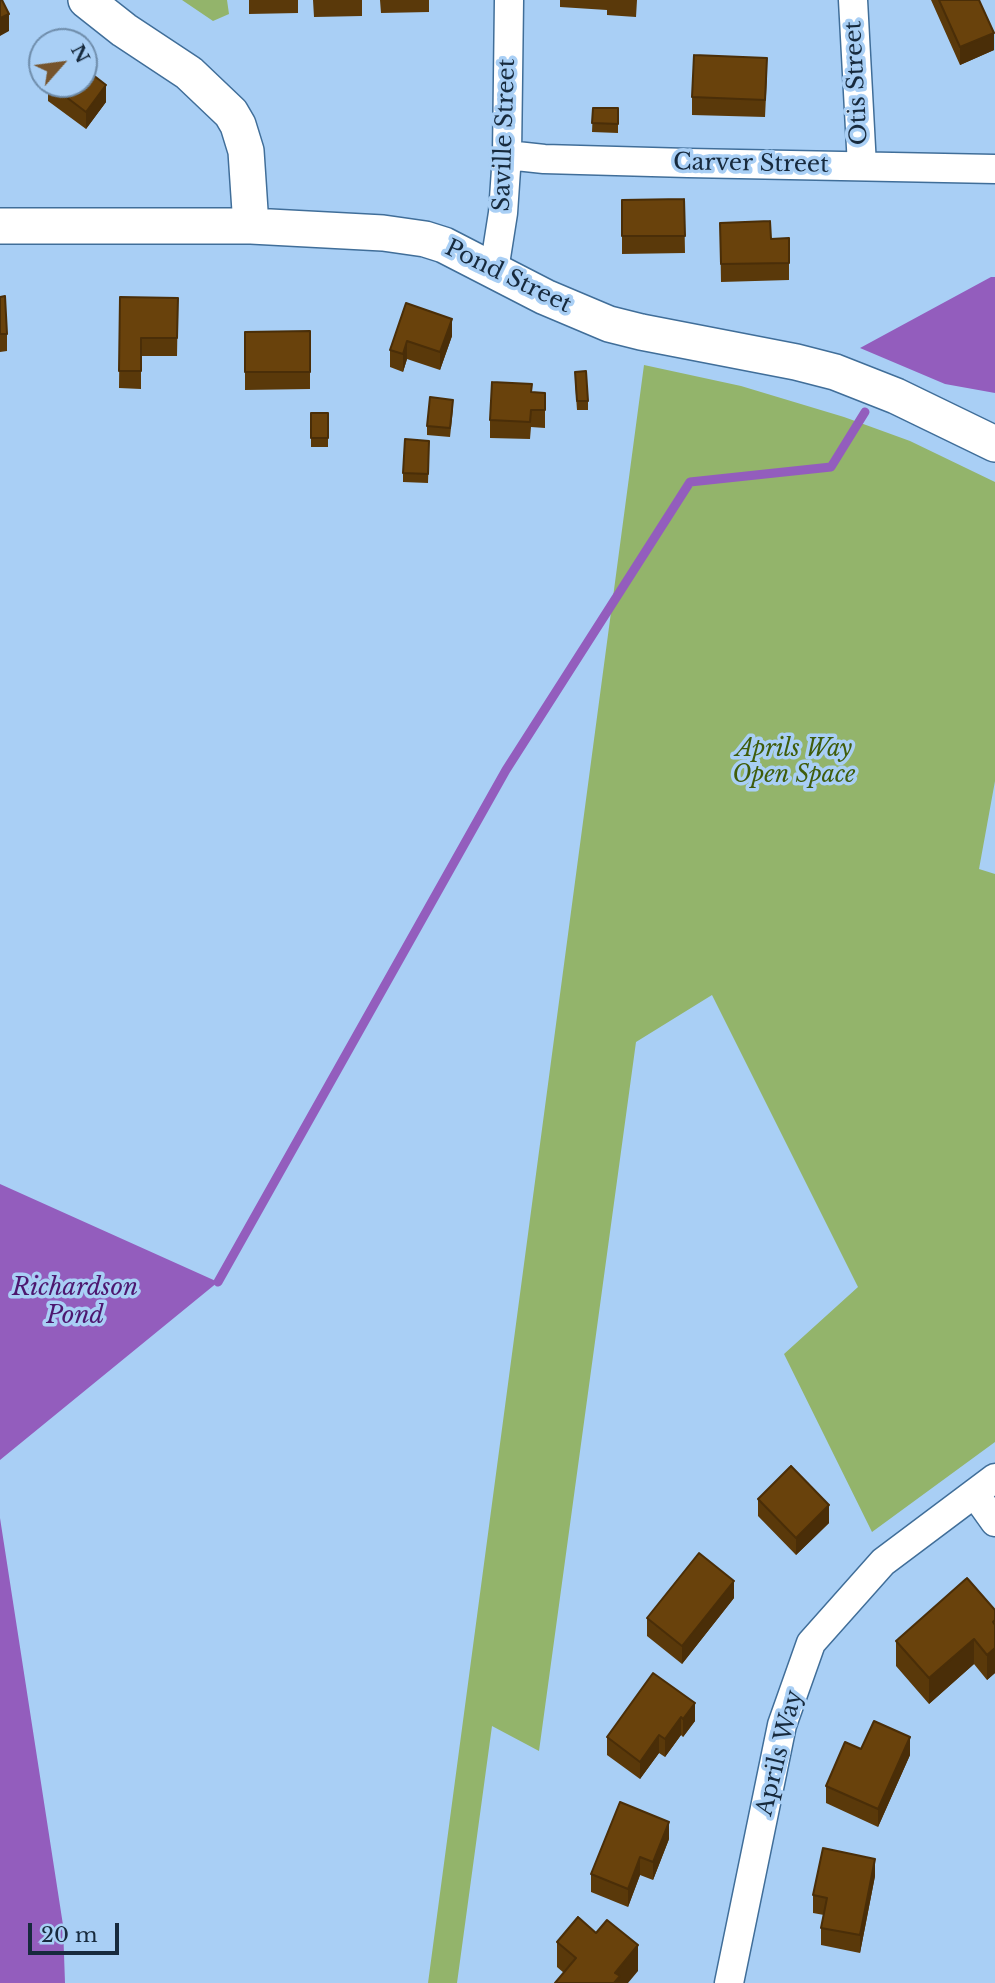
<!DOCTYPE html>
<style>
body{margin:0}
#map{position:relative;width:995px;height:1983px;overflow:hidden;background:#a9cff5;font-family:"Libre Baskerville",serif}
canvas{display:block}
.north{position:absolute;left:28px;top:28px;width:70px;height:70px;box-sizing:border-box;background:#a9cff5;border:2px solid #6f8dab;border-radius:50%;rotate:62deg;font-size:19px;font-weight:700;line-height:28px;text-align:center;color:#172a3d}
.north::after{content:'';display:block;margin:auto;width:24px;height:32px;background:#76542c;clip-path:polygon(50% 0,100% 100%,50% 72%,0 100%)}
.scale{position:absolute;left:28px;top:1923px;width:91px;height:32px;box-sizing:border-box;border:4px solid #172a3d;border-top:0;padding-left:9px;font-size:21px;line-height:24px;white-space:nowrap;color:#172a3d;-webkit-text-stroke:5px #a9cff5;paint-order:stroke}
</style>
<div id="map">
<canvas width="995" height="1983"></canvas>
<div class="north">N</div>
<div class="scale">20 m</div>
</div>
<script>
const c = document.querySelector('canvas').getContext('2d');
c.lineJoin = 'round';
function fillPath(path, color) {
  c.fillStyle = color;
  c.fill(path, 'evenodd');
}
function poly(rows) {
  const path = new Path2D();
  for (const r of rows) {
    path.moveTo(r[0], r[1]);
    for (let i = 2; i < r.length; i += 2) path.lineTo(r[i], r[i + 1]);
  }
  return path;
}
function trace(path, color, width, dash) {
  c.strokeStyle = color;
  c.lineWidth = width;
  c.lineCap = dash ? 'butt' : 'round';
  c.setLineDash(dash || []);
  c.stroke(path);
}
function write(font, color, halo, rows, align = 'center') {
  c.font = font + ' "Libre Baskerville",serif';
  c.lineWidth = 7;
  c.setLineDash([]);
  c.textBaseline = 'middle';
  c.strokeStyle = halo;
  c.fillStyle = color;
  for (const [text, x, y, turn = 0] of rows) {
    c.save();
    c.translate(x, y);
    c.rotate((+turn || 0) * Math.PI / 180);
    c.textAlign = isNaN(turn) ? turn : align;
    if (halo) c.strokeText(text, 0, 0);
    c.fillText(text, 0, 0);
    c.restore();
  }
}
const green = poly([
 [182,0,227,0,229,14,213,21],
 [644,365,741,386,844,417,910,441,995,482,995,781,979,869,995,874,995,1442,872,1532,784,1354,858,1287,712,995,636,1042,539,1751,492,1726,457,1983,428,1983]
]);
const water = poly([
 [991,277,995,277,995,393,945,384,860,348],
 [0,1184,218,1282,0,1460],
 [0,1518,63,1925,65,1983,0,1983]
]);
const stream = poly([
 [218,1282,506,770,690,482,831,467,865,412]
]);
const minor = poly([
 [853,0,862,166],
 [507,155,544,159,688,163,995,169],
 [494,270,503,213,507,155,509,0],
 [975,1494,995,1522],
 [729,1983,782,1725,811,1643,883,1562,995,1478]
]);
const tertiary = poly([
 [86,0,124,30,189,73,231,113,238,125,246,151,251,226],
 [0,226,251,226,383,233,425,239,444,245,545,297,609,324,641,332,796,362,835,372,896,396,995,444]
]);
const wall = poly([
 [249,0,298,0,298,13,249,14],
 [313,0,362,0,362,16,314,17],
 [380,0,429,0,429,12,381,13],
 [560,0,637,0,636,17,607,15,607,10,560,7],
 [931,0,979,0,994,50,960,65],
 [767,75,765,117,692,115,692,97],
 [48,84,106,102,86,129,48,101],
 [593,108,618,108,618,133,592,132],
 [684,199,685,253,622,254,622,200],
 [720,223,771,239,789,238,789,280,721,282],
 [0,297,7,334,7,351,0,352],
 [120,297,178,298,177,356,141,356,141,389,119,388],
 [406,303,452,336,440,370,407,359,403,372,390,367,390,350],
 [310,331,310,389,245,390,245,332],
 [575,381,588,401,588,410,577,410],
 [532,392,545,393,545,428,531,427,530,439,490,438,490,420],
 [453,409,450,437,427,435,427,426],
 [311,413,328,413,328,447,311,447],
 [429,450,428,483,403,482,403,473],
 [758,1499,829,1523,796,1555,758,1516],
 [734,1598,682,1664,647,1636,647,1618],
 [995,1610,995,1673,987,1680,974,1664,929,1704,896,1666,896,1641],
 [653,1673,695,1721,683,1737,681,1735,665,1757,659,1753,640,1779,607,1755,607,1737],
 [861,1749,910,1755,878,1827,826,1803,826,1786],
 [669,1839,653,1880,640,1875,628,1907,591,1892,591,1874],
 [875,1876,860,1953,821,1945,821,1928,824,1915,813,1913,813,1895],
 [557,1942,638,1971,564,1973,557,1967]
]);
const shadedWall = poly([
 [9,14,9,31,0,36,0,18],
 [994,33,994,50,960,65,960,47],
 [106,85,106,102,86,129,86,112],
 [452,319,452,336,440,370,440,352],
 [407,341,407,359,403,372,403,354],
 [829,1505,829,1523,796,1555,796,1538],
 [734,1581,734,1598,682,1664,682,1646],
 [974,1639,974,1664,929,1704,929,1678],
 [995,1648,995,1673,987,1680,987,1655],
 [695,1703,695,1721,683,1737,683,1719],
 [681,1717,681,1735,665,1757,665,1739],
 [659,1735,659,1753,640,1779,640,1762],
 [910,1737,910,1755,878,1827,878,1809],
 [669,1822,669,1839,653,1880,653,1862],
 [640,1857,640,1875,628,1907,628,1889],
 [875,1859,875,1876,860,1953,860,1935],
 [638,1945,638,1971,628,1983,614,1983,615,1973]
]);
const building = poly([
 [0,0,2,0,9,14,0,18,0,0],
 [939,0,979,0,994,33,960,47,939,0],
 [694,55,767,58,765,100,692,97,694,55],
 [84,68,106,85,86,112,49,84,84,84,84,68],
 [593,108,618,108,618,124,592,123,593,108],
 [684,199,685,236,622,236,622,200,684,199],
 [770,221,771,239,789,238,789,263,721,264,720,223,770,221],
 [5,296,7,334,0,334,0,297,5,296],
 [120,297,178,298,177,338,141,338,141,371,119,371,120,297],
 [406,303,452,319,440,352,407,341,403,354,390,350,406,303],
 [310,331,310,372,245,372,245,332,310,331],
 [586,371,588,401,577,401,575,372,586,371],
 [492,382,532,384,531,392,545,393,545,410,531,410,530,422,490,420,492,382],
 [430,397,453,400,450,428,427,426,430,397],
 [311,413,328,413,328,438,311,438,311,413],
 [405,439,429,441,428,474,403,473,405,439],
 [791,1466,829,1505,796,1538,758,1499,791,1466],
 [699,1553,734,1581,682,1646,647,1618,699,1553],
 [967,1578,995,1610,995,1620,993,1622,995,1625,995,1648,987,1655,974,1639,929,1678,896,1641,967,1578],
 [653,1673,695,1703,683,1719,681,1717,665,1739,659,1735,640,1762,607,1737,653,1673],
 [874,1721,910,1737,878,1809,826,1786,845,1742,861,1749,874,1721],
 [620,1802,669,1822,653,1862,640,1857,628,1889,591,1874,620,1802],
 [823,1848,875,1859,860,1935,821,1928,827,1898,813,1895,823,1848],
 [578,1917,596,1933,607,1920,638,1945,615,1973,620,1976,614,1983,555,1983,576,1958,557,1942,578,1917]
]);
const streetNames = [
 ["Otis Street",857,83,-93],
 ["Saville Street",505,135,-88],
 ["Carver Street",751,164,1],
 ["Pond Street",508,277,26],
 ["Aprils Way",780,1753,-76]
];
const parkNames = [
 ["Aprils Way",794,750],
 ["Open Space",794,776]
];
const waterNames = [
 ["Richardson",75,1288],
 ["Pond",75,1316]
];
fillPath(green, '#93b46b');
fillPath(water, '#935dbd');
trace(stream, '#935dbd', 9);
trace(minor, '#406e99', 31);
trace(tertiary, '#406e99', 38);
trace(minor, '#fff', 28);
trace(tertiary, '#fff', 35);
fillPath(wall, '#5a390a');
fillPath(shadedWall, '#4a2e08');
fillPath(building, '#69420c');
trace(building, '#4a2e08', 2);
write('23px', '#172a3d', '#a9cff5', streetNames);
write('italic 23px', '#3f5c0b', '#a9cff5', parkNames);
write('italic 24px', '#4d176f', '#a9cff5', waterNames);
</script>
